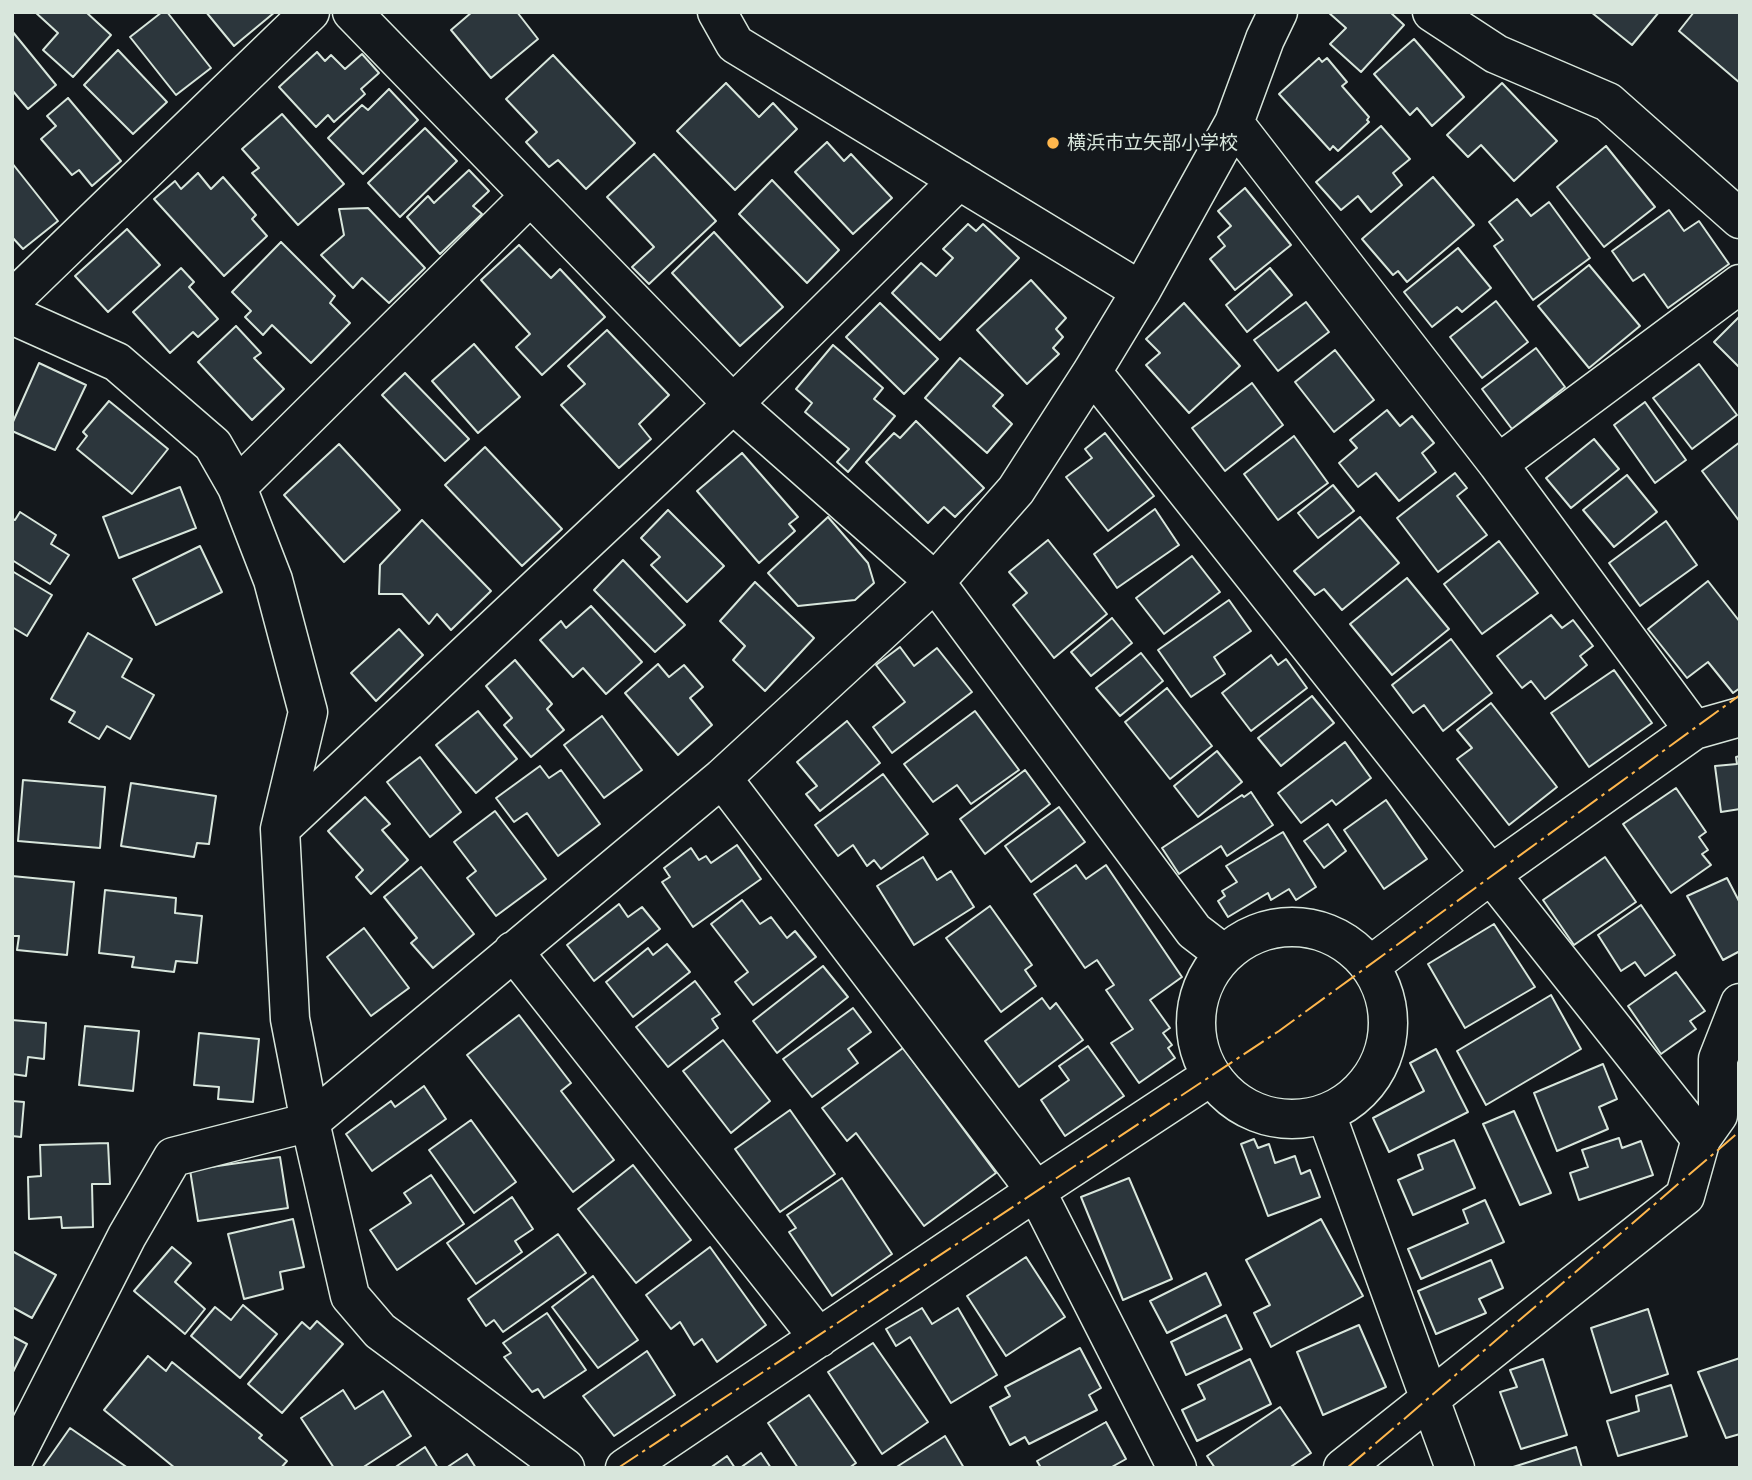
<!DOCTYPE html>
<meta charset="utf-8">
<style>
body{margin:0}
#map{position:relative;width:1752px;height:1480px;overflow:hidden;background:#14181c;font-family:Inter,sans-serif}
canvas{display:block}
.frame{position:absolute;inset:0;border:14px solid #d8e6dc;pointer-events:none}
</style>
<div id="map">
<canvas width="1752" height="1480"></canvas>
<div class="frame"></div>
</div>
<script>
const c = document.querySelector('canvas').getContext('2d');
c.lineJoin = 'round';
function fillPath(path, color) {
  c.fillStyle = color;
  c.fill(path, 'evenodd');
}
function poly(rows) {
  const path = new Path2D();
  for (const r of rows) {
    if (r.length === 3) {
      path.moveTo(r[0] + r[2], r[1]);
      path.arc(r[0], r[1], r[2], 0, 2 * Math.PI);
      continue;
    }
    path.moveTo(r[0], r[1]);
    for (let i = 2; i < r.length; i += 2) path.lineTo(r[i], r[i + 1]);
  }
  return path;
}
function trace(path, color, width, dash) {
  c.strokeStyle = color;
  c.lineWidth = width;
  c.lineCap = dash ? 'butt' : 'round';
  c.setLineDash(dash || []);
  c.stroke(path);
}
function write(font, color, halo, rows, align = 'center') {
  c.font = font + ' Inter,"Noto Sans JP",sans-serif';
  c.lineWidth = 5;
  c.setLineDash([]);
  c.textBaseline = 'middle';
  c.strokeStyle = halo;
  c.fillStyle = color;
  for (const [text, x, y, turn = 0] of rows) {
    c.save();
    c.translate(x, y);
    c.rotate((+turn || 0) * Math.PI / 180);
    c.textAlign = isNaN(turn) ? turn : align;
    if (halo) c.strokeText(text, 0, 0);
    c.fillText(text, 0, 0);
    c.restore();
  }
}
const building = poly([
 [35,12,86,12,111,35,73,77,43,50,58,33,35,12],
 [162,12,167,12,211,68,176,95,130,37,162,12],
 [206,12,275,12,234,46,206,12],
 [472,12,517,12,538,39,491,78,451,30,472,12],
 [1328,12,1390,12,1404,25,1361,72,1330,44,1346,28,1328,12],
 [1591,12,1659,12,1632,45,1591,12],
 [1694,12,1740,12,1740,83,1679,31,1694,12],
 [12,31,56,85,28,109,12,90,12,31],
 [1414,39,1464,97,1432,126,1417,108,1410,115,1374,74,1414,39],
 [118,50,167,102,133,134,84,85,118,50],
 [317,52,325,61,331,55,345,69,362,54,379,73,361,89,365,94,334,122,328,115,316,127,279,87,317,52],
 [553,55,635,143,586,189,558,160,549,167,526,142,537,132,506,99,553,55],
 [1319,58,1322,62,1327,58,1347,82,1342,86,1369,117,1367,120,1369,122,1338,151,1333,146,1330,150,1279,94,1319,58],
 [726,83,759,117,773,103,797,129,735,190,677,131,726,83],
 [1502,83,1557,141,1514,181,1481,145,1468,157,1447,135,1502,83],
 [389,89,418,120,363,174,328,138,362,105,368,110,389,89],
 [68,98,121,161,92,186,79,170,72,175,41,139,56,126,47,116,68,98],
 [282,114,344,184,298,225,252,173,259,168,242,149,282,114],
 [1381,126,1410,159,1393,173,1402,185,1371,212,1358,196,1341,210,1316,182,1381,126],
 [425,128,457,161,400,217,368,183,425,128],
 [827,142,844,161,851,154,892,198,853,234,795,172,827,142],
 [1606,146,1655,207,1604,247,1557,187,1606,146],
 [654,154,716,221,649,284,632,267,654,247,607,197,654,154],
 [12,163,58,221,23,249,12,237,12,163],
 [469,170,489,191,473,206,482,214,440,254,407,217,428,196,434,203,469,170],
 [198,173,211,189,223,177,256,215,252,219,267,236,224,276,154,199,175,181,181,189,198,173],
 [1433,177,1474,225,1407,282,1398,271,1393,275,1362,239,1433,177],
 [772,180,839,250,807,283,739,214,772,180],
 [1245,188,1291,245,1235,290,1210,259,1225,246,1218,237,1231,226,1218,211,1245,188],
 [1517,199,1531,216,1549,202,1590,258,1533,300,1494,246,1503,240,1489,222,1517,199],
 [368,208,425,268,389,303,362,278,353,288,321,255,344,235,339,209,368,208],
 [1669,210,1684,231,1699,221,1729,264,1668,308,1644,274,1633,281,1612,251,1669,210],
 [968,224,976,231,983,224,1019,258,940,340,892,293,921,263,936,276,953,258,943,249,968,224],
 [127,229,160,265,108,312,75,276,127,229],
 [714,232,783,307,740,346,672,273,714,232],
 [281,242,335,296,330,303,350,323,311,363,272,325,263,335,245,317,251,311,232,292,281,242],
 [519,245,551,278,560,269,605,317,542,375,516,347,530,334,481,280,519,245],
 [1458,248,1491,288,1462,312,1457,307,1432,327,1404,292,1458,248],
 [1589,265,1640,326,1589,368,1538,306,1589,265],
 [181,268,194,282,189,287,218,319,198,337,193,332,170,353,133,312,181,268],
 [1270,268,1292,295,1247,332,1226,305,1270,268],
 [1031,280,1066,318,1056,329,1063,337,1053,348,1059,354,1027,384,977,330,1031,280],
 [1496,301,1528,342,1482,378,1450,337,1496,301],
 [1306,302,1329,332,1278,371,1254,340,1306,302],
 [880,303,938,359,904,394,846,337,880,303],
 [1184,303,1240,366,1189,413,1146,365,1160,353,1146,339,1184,303],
 [1740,316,1740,368,1714,342,1740,316],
 [236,326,261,353,254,358,284,389,252,420,198,362,236,326],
 [607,330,669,395,639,424,651,439,619,468,561,405,585,384,568,366,607,330],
 [474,344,520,397,478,433,432,381,474,344],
 [833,345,883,388,874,399,895,416,848,472,837,462,849,449,805,412,812,403,796,389,833,345],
 [1536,348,1565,387,1512,429,1482,389,1536,348],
 [1335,350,1374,400,1334,432,1295,382,1335,350],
 [960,358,1003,395,993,406,1012,424,987,453,925,398,960,358],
 [39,363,86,385,55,450,12,431,12,424,39,363],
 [1699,364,1737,415,1692,449,1653,398,1699,364],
 [405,373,469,439,445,461,382,395,405,373],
 [1252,383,1283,425,1225,471,1192,428,1252,383],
 [109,401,168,449,132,494,77,449,87,436,83,432,109,401],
 [1645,402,1686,460,1655,483,1614,425,1645,402],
 [1387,410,1400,426,1412,416,1434,443,1422,453,1436,472,1399,501,1376,473,1358,487,1339,463,1357,448,1350,440,1387,410],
 [916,421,984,488,955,517,944,507,928,523,866,462,894,433,900,438,916,421],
 [1105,433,1154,496,1108,531,1066,477,1092,458,1085,449,1105,433],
 [1294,436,1328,483,1278,520,1244,474,1294,436],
 [1594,439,1619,469,1571,508,1546,478,1594,439],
 [1740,442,1740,522,1702,471,1740,442],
 [339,444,400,510,344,562,284,495,339,444],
 [485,447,562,529,522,566,445,485,485,447],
 [742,453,798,517,789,524,795,531,759,563,697,491,742,453],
 [1455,473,1467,488,1457,496,1487,535,1438,572,1397,518,1455,473],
 [1627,475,1657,512,1614,547,1583,510,1627,475],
 [1333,485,1354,511,1318,538,1298,513,1333,485],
 [180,487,196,528,119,558,103,517,180,487],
 [1155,509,1179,545,1117,588,1094,554,1155,509],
 [668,510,724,566,687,602,651,565,660,557,641,538,668,510],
 [20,512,56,535,51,544,69,555,50,584,12,560,12,519,15,520,20,512],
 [828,517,868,563,874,583,855,600,798,606,768,573,828,517],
 [1360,517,1399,563,1342,610,1324,589,1315,595,1294,571,1360,517],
 [422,520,491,591,451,630,437,614,429,624,402,594,379,594,380,565,422,520],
 [1666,521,1697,565,1640,606,1609,563,1666,521],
 [1048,540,1107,614,1054,658,1013,605,1027,593,1009,572,1048,540],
 [1499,541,1538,593,1482,634,1444,584,1499,541],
 [200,546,222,592,156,625,133,579,200,546],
 [1192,556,1220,592,1164,634,1136,598,1192,556],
 [623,560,685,625,655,652,594,590,623,560],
 [12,571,52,595,27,636,12,627,12,571],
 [1407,578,1449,629,1392,675,1350,624,1407,578],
 [1708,581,1740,622,1740,688,1733,693,1708,662,1687,678,1648,629,1708,581],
 [755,582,814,638,765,691,733,660,745,646,720,621,755,582],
 [1229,600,1251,631,1214,657,1225,674,1191,697,1158,650,1229,600],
 [591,606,642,662,606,694,583,668,573,677,540,640,561,621,566,628,591,606],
 [1551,615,1562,628,1573,620,1593,646,1580,656,1587,665,1545,699,1531,681,1522,688,1497,656,1551,615],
 [1112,618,1132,643,1091,676,1071,652,1112,618],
 [399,629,423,655,376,701,351,673,399,629],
 [88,633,132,659,122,677,154,695,130,739,107,726,99,739,69,722,75,712,51,699,88,633],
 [1451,639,1492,693,1443,731,1424,705,1413,713,1392,685,1451,639],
 [900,647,914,666,937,648,972,692,892,753,873,727,905,702,876,665,900,647],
 [1141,653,1163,681,1120,716,1096,688,1141,653],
 [1271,655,1278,665,1286,659,1307,688,1251,731,1222,693,1271,655],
 [515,660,552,704,547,709,564,730,531,757,504,725,512,718,486,686,515,660],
 [658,664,669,677,684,665,703,687,690,698,712,725,678,755,625,693,658,664],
 [1614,670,1652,723,1589,767,1551,713,1614,670],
 [1167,688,1212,746,1170,779,1125,722,1167,688],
 [1312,696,1334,723,1281,766,1258,738,1312,696],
 [1491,703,1557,787,1509,825,1457,759,1472,748,1457,730,1491,703],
 [478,711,517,759,476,793,436,745,478,711],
 [975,711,1019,770,971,804,957,785,933,802,904,764,975,711],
 [602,716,642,770,604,798,564,745,602,716],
 [847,721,880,763,820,811,806,794,817,786,797,762,847,721],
 [1345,742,1371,778,1336,805,1332,800,1301,823,1278,793,1345,742],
 [1217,751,1242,782,1198,817,1174,786,1217,751],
 [1740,756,1740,809,1721,812,1715,766,1737,764,1736,757,1740,756],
 [420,757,461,812,430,837,387,782,420,757],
 [540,766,549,778,561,770,600,824,558,856,527,813,514,822,496,798,540,766],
 [1025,770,1050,804,985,854,960,819,1025,770],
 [883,774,928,834,881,869,874,860,867,866,853,845,838,856,815,825,883,774],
 [23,780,105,787,100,848,18,841,23,780],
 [131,783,216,796,209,844,197,843,194,857,121,846,131,783],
 [1676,788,1706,832,1699,837,1708,850,1702,854,1711,865,1671,893,1623,824,1676,788],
 [1251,792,1273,825,1227,856,1221,846,1179,874,1162,848,1242,795,1244,797,1251,792],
 [365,797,390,824,382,830,408,860,371,894,356,877,363,870,328,831,365,797],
 [1386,800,1427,859,1384,889,1344,830,1386,800],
 [1059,807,1085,842,1031,882,1005,846,1059,807],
 [495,811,546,879,496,916,467,878,476,871,454,842,495,811],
 [1328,824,1346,851,1324,868,1304,841,1328,824],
 [1283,832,1316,887,1296,900,1289,889,1271,900,1268,893,1228,917,1218,901,1225,896,1222,891,1237,882,1226,866,1283,832],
 [737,845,761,879,693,927,662,882,670,877,664,868,691,848,699,860,706,856,711,863,737,845],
 [923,857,937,880,951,871,974,907,914,945,877,886,923,857],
 [1605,857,1636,902,1574,945,1543,900,1605,857],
 [1076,865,1086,879,1106,865,1182,977,1150,1000,1170,1028,1163,1033,1172,1045,1168,1048,1175,1058,1139,1083,1111,1043,1133,1029,1106,990,1114,985,1097,960,1085,968,1034,894,1076,865],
 [421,867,474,934,433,968,411,943,417,938,384,897,421,867],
 [12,876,74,882,67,955,17,950,19,936,12,936,12,876],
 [1727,878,1740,903,1740,951,1723,960,1687,896,1727,878],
 [105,890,176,898,175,913,202,916,197,963,176,961,174,972,132,967,134,957,99,953,105,890],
 [742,900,760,924,771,917,787,938,795,931,816,957,753,1005,735,982,748,972,711,924,742,900],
 [619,904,628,917,642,907,660,929,594,981,567,945,619,904],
 [1641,905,1675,955,1645,976,1635,962,1621,971,1598,935,1641,905],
 [990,906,1032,965,1025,970,1036,986,1001,1012,946,938,990,906],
 [1494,924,1535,987,1465,1028,1428,964,1494,924],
 [364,928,409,988,371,1016,327,957,364,928],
 [667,944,690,972,633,1017,606,982,648,948,653,955,667,944],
 [823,966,848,997,777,1053,753,1021,823,966],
 [1676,972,1705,1011,1690,1021,1696,1029,1661,1054,1628,1006,1676,972],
 [695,981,720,1014,712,1019,718,1028,668,1067,636,1027,695,981],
 [1551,995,1581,1049,1486,1105,1457,1051,1551,995],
 [1042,998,1050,1009,1056,1003,1083,1040,1019,1087,985,1041,1042,998],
 [853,1008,871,1032,848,1049,858,1063,812,1097,783,1059,853,1008],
 [519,1015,571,1083,561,1091,614,1160,573,1192,467,1055,519,1015],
 [12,1020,46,1023,44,1059,28,1057,26,1076,12,1074,12,1020],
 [85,1026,139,1031,133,1091,79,1085,85,1026],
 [199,1033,259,1039,253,1102,218,1099,219,1087,194,1085,199,1033],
 [723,1040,770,1101,731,1133,683,1071,723,1040],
 [1088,1046,1124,1096,1065,1136,1041,1100,1069,1080,1059,1066,1088,1046],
 [903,1048,996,1173,924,1226,856,1133,847,1141,822,1108,903,1048],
 [1436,1049,1468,1112,1389,1152,1373,1118,1424,1091,1410,1063,1436,1049],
 [1603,1064,1617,1099,1599,1107,1608,1129,1557,1151,1534,1093,1603,1064],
 [424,1086,446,1119,372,1171,346,1134,391,1101,395,1107,424,1086],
 [12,1101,24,1102,21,1137,12,1136,12,1101],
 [790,1110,835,1174,780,1212,735,1149,790,1110],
 [1514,1111,1551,1193,1520,1205,1483,1124,1514,1111],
 [471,1120,516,1182,474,1213,429,1150,471,1120],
 [1619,1138,1622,1148,1641,1141,1653,1175,1579,1200,1570,1173,1588,1167,1582,1150,1619,1138],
 [1254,1139,1258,1148,1269,1144,1275,1163,1295,1156,1301,1174,1310,1170,1320,1197,1268,1216,1241,1144,1254,1139],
 [1454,1140,1475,1188,1413,1215,1398,1180,1423,1169,1418,1155,1454,1140],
 [108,1143,110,1184,92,1184,93,1227,62,1228,61,1217,29,1219,28,1177,41,1176,40,1145,108,1143],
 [280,1157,288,1208,198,1221,190,1170,280,1157],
 [633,1165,691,1240,636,1283,578,1209,633,1165],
 [431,1175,464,1224,397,1270,370,1230,411,1203,404,1193,431,1175],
 [842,1178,892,1254,832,1296,789,1232,796,1228,787,1215,842,1178],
 [1129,1178,1172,1279,1123,1300,1081,1197,1129,1178],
 [512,1197,533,1229,515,1241,522,1252,476,1284,447,1243,512,1197],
 [1485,1200,1504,1242,1421,1279,1408,1249,1468,1223,1463,1210,1485,1200],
 [293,1219,304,1267,280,1272,283,1289,244,1299,228,1234,293,1219],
 [1321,1219,1363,1296,1271,1347,1254,1313,1270,1305,1246,1260,1321,1219],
 [558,1234,586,1273,503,1332,494,1320,486,1326,468,1299,558,1234],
 [172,1247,191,1263,175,1282,205,1309,185,1334,134,1291,172,1247],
 [710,1247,766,1325,717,1362,702,1339,694,1345,680,1322,671,1329,646,1295,710,1247],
 [12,1251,56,1275,32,1318,12,1307,12,1251],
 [1026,1257,1065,1317,1006,1356,967,1296,1026,1257],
 [1491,1260,1503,1288,1479,1299,1486,1313,1436,1334,1418,1291,1491,1260],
 [1206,1273,1221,1305,1167,1333,1150,1301,1206,1273],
 [593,1276,638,1340,598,1368,552,1307,593,1276],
 [243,1305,277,1334,240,1378,191,1336,215,1307,231,1320,243,1305],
 [922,1308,932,1324,958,1308,997,1375,951,1403,910,1337,896,1346,886,1329,922,1308],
 [1648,1309,1668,1374,1611,1393,1591,1328,1648,1309],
 [547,1313,586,1370,544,1398,538,1389,532,1392,504,1357,511,1353,503,1343,547,1313],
 [1226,1315,1242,1349,1186,1375,1171,1342,1226,1315],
 [317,1321,343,1344,282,1413,248,1384,302,1322,310,1329,317,1321],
 [1359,1325,1386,1387,1323,1415,1297,1352,1359,1325],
 [12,1336,27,1344,12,1374,12,1336],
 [873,1343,928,1422,882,1454,828,1372,873,1343],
 [1080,1348,1101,1388,1089,1395,1097,1410,1029,1444,1025,1437,1010,1445,990,1407,1010,1396,1005,1387,1080,1348],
 [647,1351,675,1395,614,1436,583,1396,647,1351],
 [148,1356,166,1371,172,1362,262,1435,259,1438,287,1461,281,1468,175,1468,104,1410,148,1356],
 [1740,1358,1740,1434,1726,1438,1698,1372,1740,1358],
 [1250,1359,1271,1404,1197,1441,1182,1410,1205,1399,1198,1385,1250,1359],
 [1543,1359,1567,1435,1521,1449,1500,1392,1517,1387,1510,1370,1543,1359],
 [1671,1385,1687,1436,1618,1456,1607,1421,1639,1411,1636,1396,1671,1385],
 [343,1390,355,1409,383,1391,411,1436,362,1468,334,1468,301,1418,343,1390],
 [809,1395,856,1463,849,1468,798,1468,768,1423,809,1395],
 [1280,1407,1311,1453,1289,1468,1215,1468,1207,1456,1280,1407],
 [1106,1422,1126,1459,1110,1468,1041,1468,1037,1461,1106,1422],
 [70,1428,128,1468,42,1468,70,1428],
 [945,1436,964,1468,895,1468,945,1436],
 [425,1447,438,1468,394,1468,425,1447],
 [1576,1447,1582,1468,1510,1468,1576,1447],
 [761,1453,771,1468,740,1468,761,1453],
 [467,1454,476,1468,446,1468,467,1454],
 [727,1456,735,1468,710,1468,727,1456]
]);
const minor = poly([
 [352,12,733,404,935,582,1194,931,1224,954],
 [717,12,735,44,1141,291],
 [1432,12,1496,54,1608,102,1740,219],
 [1234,123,1498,464,1694,730],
 [12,300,310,12],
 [12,315,117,362,213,445,237,487,273,580,308,712,280,829,290,1019,310,1122,350,1296,380,1331,565,1468],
 [1092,372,1701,1139],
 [1498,464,1740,284],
 [237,487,529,197],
 [722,778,1036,1191,1177,1468],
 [280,829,733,404,959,180],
 [1292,1023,96],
 [513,951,819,1338],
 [1370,966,1490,875,1694,730,1740,717],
 [1326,1114,1455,1468],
 [12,1462,127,1236,173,1157,310,1122,722,778,935,582,1016,490,1092,372,1141,291,1234,123,1265,39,1278,12],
 [625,1468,1036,1191,1211,1076],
 [1343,1468,1685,1196,1701,1139,1718,1115,1718,1059,1740,1003]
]);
const power = poly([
 [618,1468,1279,1031,1740,695],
 [1347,1468,1740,1131]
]);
const markers = [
 [1053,143,7,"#ffb74d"]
];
const poiNames = [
 ["横浜市立矢部小学校",1067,143]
];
fillPath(building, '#2c363c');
trace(building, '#d8e6dc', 2);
trace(minor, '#d8e6dc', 41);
trace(minor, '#14181c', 38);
trace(power, '#ffb74d', 2, [24, 5, 3.5, 5]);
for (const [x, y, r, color] of markers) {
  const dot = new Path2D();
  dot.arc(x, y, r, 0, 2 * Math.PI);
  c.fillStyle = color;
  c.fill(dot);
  trace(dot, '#14181c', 2.5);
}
write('19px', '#d8e6dc', '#14181c', poiNames, 'left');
</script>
